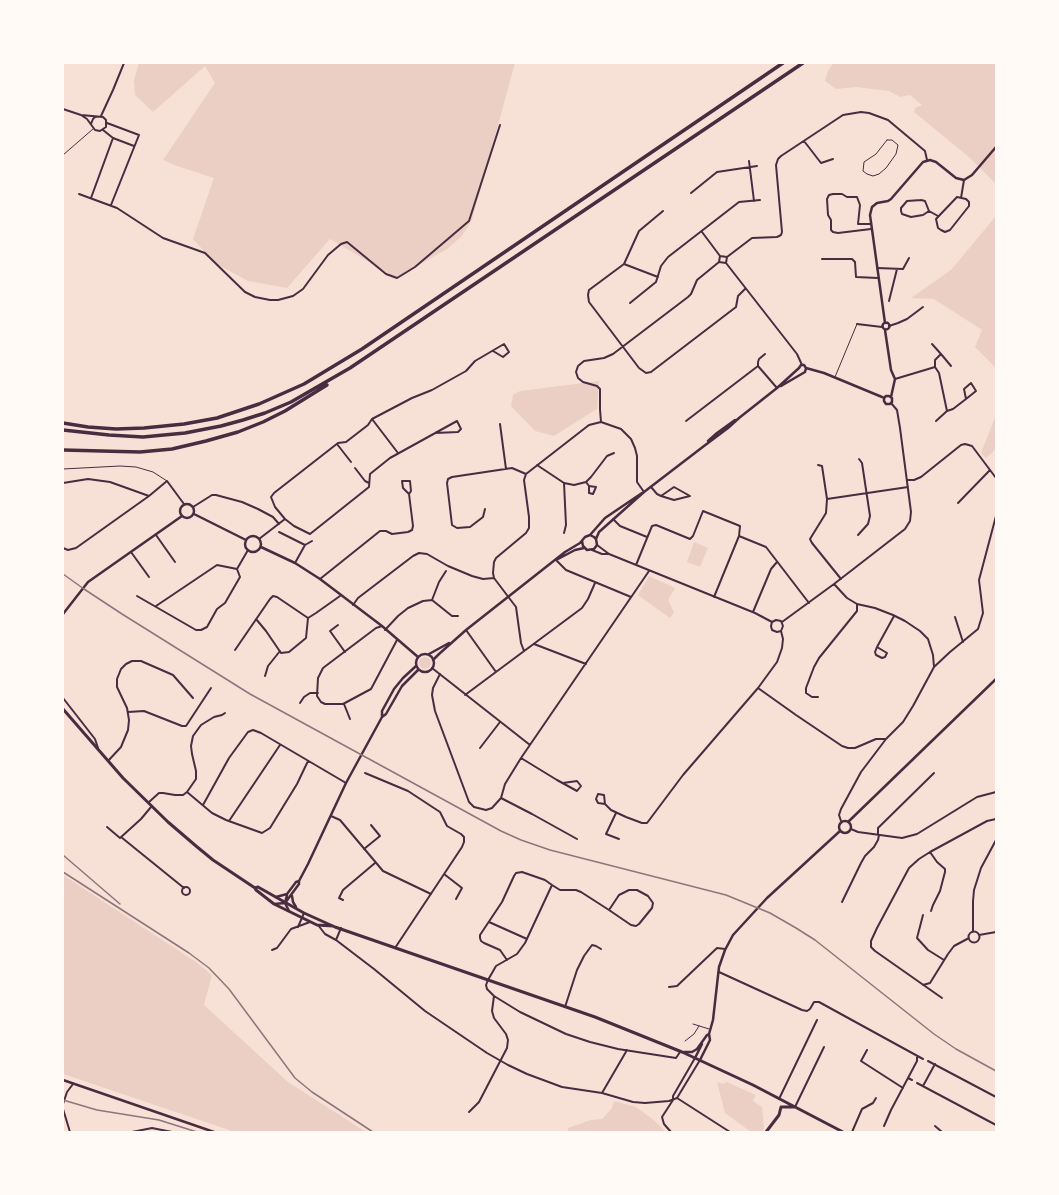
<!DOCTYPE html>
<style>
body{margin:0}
#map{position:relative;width:1059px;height:1195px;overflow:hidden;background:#f7e1d7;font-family:"Sofia Sans Condensed",sans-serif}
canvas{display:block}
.frame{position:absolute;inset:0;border:64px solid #fffaf5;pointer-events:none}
</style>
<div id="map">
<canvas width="1059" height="1195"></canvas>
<div class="frame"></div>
</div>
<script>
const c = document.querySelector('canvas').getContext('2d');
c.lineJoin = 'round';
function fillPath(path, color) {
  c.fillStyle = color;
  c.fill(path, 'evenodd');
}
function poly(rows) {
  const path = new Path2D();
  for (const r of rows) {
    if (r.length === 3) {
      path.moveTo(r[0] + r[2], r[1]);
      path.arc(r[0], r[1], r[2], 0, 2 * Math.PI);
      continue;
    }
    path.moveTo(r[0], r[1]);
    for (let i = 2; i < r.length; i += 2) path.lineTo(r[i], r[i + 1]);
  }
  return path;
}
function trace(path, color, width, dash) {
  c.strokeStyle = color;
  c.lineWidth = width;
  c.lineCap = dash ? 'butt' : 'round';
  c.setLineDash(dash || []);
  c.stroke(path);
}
const green = poly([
 [139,63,515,63,472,220,462,236,447,249,396,278,330,239,287,288,248,281,215,263,193,239,214,178,177,166,163,160,215,83,205,66,153,112,135,95,134,80],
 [833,63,996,63,996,184,970,158,914,112,915,108,922,105,910,95,900,97,889,91,856,87,836,89,825,81,828,71],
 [996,216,996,368,975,347,982,330,934,299,911,298,951,270],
 [599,381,597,409,554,436,535,431,511,406,513,395,520,391],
 [996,415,996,449,986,458,981,453],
 [694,542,708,548,700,567,687,562],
 [649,576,675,588,668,600,674,612,670,618,638,595],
 [425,663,6],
 [63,875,196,962,212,975,204,1005,288,1082,366,1132,235,1132,63,1074],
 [717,1082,723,1084,727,1082,756,1095,753,1101,762,1107,764,1127,762,1132,751,1132,725,1113],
 [614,1101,636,1107,655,1121,666,1132,568,1132,568,1128,591,1120,602,1119,612,1108]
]);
const service = poly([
 [887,140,892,140,898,145,896,154,886,168,879,174,873,176,867,174,863,171,864,162,876,154,887,140],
 [63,155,93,129],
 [835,377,857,324],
 [63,469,120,466,136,467,153,472,167,481],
 [693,1024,709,1029],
 [685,1041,694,1034,699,1026]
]);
const minor = poly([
 [63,109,81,115,103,117,106,120,106,127,100,131,95,130,87,119,81,115],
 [101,116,113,90,124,63],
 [107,123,139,135,111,205],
 [91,124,93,119,95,117],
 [103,130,113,138,134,146],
 [804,141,821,163,833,159],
 [749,161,754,201],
 [691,193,717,172,757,166],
 [79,194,117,208,163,238,205,253,245,292,255,297,270,300,278,300,293,296,303,289,328,255,341,244,347,242,386,274,397,278,415,267,469,221,500,125],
 [957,197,966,199,969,202,969,206,950,230,945,232,941,230,938,228,936,219,957,197],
 [91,198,113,138],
 [961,198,964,180],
 [921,200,925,201,929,211,923,215,911,217,902,214,901,211,901,208,907,201,921,200],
 [929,211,938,216],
 [871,224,858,224,860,205,857,197,847,197,842,194,833,194,829,195,827,199,828,215,831,220,831,230,833,232,838,233,871,229],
 [702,232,720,256],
 [720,256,727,257,726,263,719,262,720,256],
 [727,257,752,238,777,237,781,235,782,232,776,165,778,159,781,156,843,115,861,112,869,113,888,120,925,151,927,160],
 [822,259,852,259,855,262,856,277,878,278],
 [726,263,797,354,802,365],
 [624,264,639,231,663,211],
 [877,268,903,269,909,258],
 [658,277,624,264,589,290,588,295,589,302,639,368,646,373,651,372,736,307,738,296,745,289],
 [889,301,897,269],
 [630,303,656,282,661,266,668,257,739,202,760,200],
 [857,324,882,327],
 [889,326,898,323,907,319,923,307],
 [932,344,941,354,935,360,935,367],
 [765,354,759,359,758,362,758,366,777,388],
 [941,354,951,366],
 [895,379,935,367,939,373,947,411],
 [372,419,398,453],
 [686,421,758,366],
 [936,421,947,411,953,409,966,399,964,389,971,383,976,391,966,399],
 [601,422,600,409,600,389,597,386,583,382,578,378,576,372,578,366,584,361,604,358,613,354,688,297,691,294,697,280,719,262],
 [500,424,506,469],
 [337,444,351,462],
 [537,465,564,483,574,485,586,482,591,477,607,456,614,453],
 [818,465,822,466,827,499,908,487],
 [355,468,365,481,369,483],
 [907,480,914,480,921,477,961,445,965,444,972,446,996,478],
 [586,482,589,486,589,493,593,494,596,487,589,486],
 [63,483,88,479,110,482,149,496],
 [564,483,566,525,564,533],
 [651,487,657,494,661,496,674,487,690,496,674,500,661,496],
 [827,499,826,513,810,539,812,543,841,579],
 [958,503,990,470],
 [193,507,212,495,216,495,242,502,258,509,273,517,279,524],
 [485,509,483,517,470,527,457,528,452,525,447,483,448,479,452,477,512,468,526,474],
 [285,519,275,507,271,497,274,493,338,443,346,442,368,425,372,419,412,398,432,390,466,371,475,361,504,344,509,352,503,357,493,351],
 [613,519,620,526,647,537],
 [279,532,305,545,295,563],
 [156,535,175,562],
 [858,535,868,524,870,516,862,463,859,459],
 [739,536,766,547,809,603],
 [259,539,285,519,294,526,310,534,369,487,370,474,390,458,457,421,461,429,458,432,435,433],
 [305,545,312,541],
 [597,545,609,554,755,613,772,622],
 [63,548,68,550,76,548,149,496,167,481,184,504],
 [592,550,602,554,608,554],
 [131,552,149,577],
 [556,560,566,570,631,597],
 [636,565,652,526,656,525,690,539,693,536,703,511,740,526,739,536,714,597],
 [237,569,248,550],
 [320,579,380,531,386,531,392,534,408,532,412,530,413,526,409,494,411,491,410,481,402,481,403,488,409,494],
 [137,596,196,630,201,630,207,627,217,609,225,603,240,577,237,569],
 [432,600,439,582,446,571],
 [353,605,358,598,413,556,419,553,427,554,448,566,472,576,483,579,494,578],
 [156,606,217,565,237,569],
 [753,612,771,569,777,562],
 [955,617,963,642],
 [256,619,266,631,281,653,289,652,306,638,308,618],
 [772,622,776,620,781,621,783,626,781,631],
 [772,622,771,626,772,630,777,632,781,631],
 [782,622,834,584,905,529,910,521,911,512,900,428,897,410,891,403],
 [338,625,330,631,345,652],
 [382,626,376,628,323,668,318,678,317,696,321,702,325,704,343,704,371,689,397,640],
 [385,630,398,616,408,608,423,601,432,600,452,616,458,616],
 [466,630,496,672],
 [534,644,586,664],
 [877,647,887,653,885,657,882,658,876,655,875,652,877,647,894,616],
 [235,650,270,599,273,596,277,597,308,618,316,613,340,596],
 [524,651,521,643,516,607,494,578,493,573,494,562,496,558,526,533,529,528,529,517,524,480,526,474,589,425,601,422,621,429,631,439,635,448,637,456,637,482,644,492],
 [934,667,950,652,978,629,983,613,979,580,996,516],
 [432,668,530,745],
 [440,674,433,688,432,695,435,711,469,802,474,807,486,810,492,808,501,798,505,784,521,758,649,571],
 [265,676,268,666,280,651],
 [758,688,796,715,842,746,848,748,855,748,876,739,886,739],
 [465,695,582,608,588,599,595,583],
 [818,697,812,697,806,693,806,688,814,667,819,658,857,611,857,604,847,598,834,584],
 [63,698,95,739,98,748],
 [300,703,304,697,310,693,318,693],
 [344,704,350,719],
 [128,712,144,711,182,726,186,726,211,688],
 [480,748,500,722],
 [521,758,557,780,577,791,581,786,577,781,563,783],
 [108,761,121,747,128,730,129,720,127,708,117,687,117,679,121,669,126,664,132,661,141,661,173,675,193,698],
 [365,773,408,791,440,812,447,826,461,834,464,837,464,842,462,847,395,948],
 [187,792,212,813,226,820,262,833,270,828,297,784,308,761],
 [501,798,532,814,577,839],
 [149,802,159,793,163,793,175,795,183,795,187,792,196,779,196,771,192,754,191,746,193,736,201,725,214,717,222,715,225,713],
 [605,804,604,795,598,794,596,799,598,803,605,804,611,810,626,817,642,823,647,823,683,775,758,688,777,662,782,648,783,639,781,631],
 [203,805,229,758,248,732,253,730,261,733,346,783],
 [616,813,606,834,619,839],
 [331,816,340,820,383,871,431,894],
 [229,821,280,745],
 [841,821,839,815,841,809,861,772,886,739,903,722,913,706,934,667,933,655,928,639,920,631,905,621,893,615,875,608,857,604],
 [107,827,120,838,141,819,151,807],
 [851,829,858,832,902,838,917,834,977,797,996,792],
 [878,835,878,828,934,773],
 [121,837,184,888],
 [364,849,380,836,371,825],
 [930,852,937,862,945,869,945,872,940,891,933,905,931,911],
 [444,874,462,888,456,899],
 [186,891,4],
 [343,900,339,898,343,890,375,863],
 [842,902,861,863,865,856,874,847,878,840,879,835],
 [609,910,619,895,629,890,637,890,648,896,653,903,652,908,639,924,636,926,631,925,609,910,581,892,576,890,560,890,552,885,525,943,517,954,496,966,488,980,486,985,487,989,494,996,520,1012,566,1034,590,1042,618,1049,676,1058,680,1052],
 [923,915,917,938,928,950,944,960],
 [489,922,527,939],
 [318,925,325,934,336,940,374,969,425,1011,487,1053,508,1065,527,1074,562,1087,602,1093,633,1102,645,1103,669,1101,677,1098,700,1060],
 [298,927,304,913],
 [974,937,5.5],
 [973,932,973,901,974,890,981,868,996,840],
 [979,935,996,932],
 [336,940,341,928],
 [272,950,277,948,291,929,310,922],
 [507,960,500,950,484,943,481,941,480,938,480,935,502,902,514,876,516,873,522,872,545,880,552,885],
 [719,972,802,1010,807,1011,810,1009,814,1002,819,1002,923,1059],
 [923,985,930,983,948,954,954,946,969,938],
 [669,987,677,986,717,948,725,949],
 [942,998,875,951,871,947,871,941,877,928,909,868,919,859,930,852,987,821,996,819],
 [565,1007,577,970,584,956,592,945,596,946,601,949],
 [867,1050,861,1061,903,1088],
 [928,1061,996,1097],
 [908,1078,912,1080],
 [917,1083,996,1125],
 [923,1086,935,1064],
 [602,1093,627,1050],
 [677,1098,730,1132],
 [779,1099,817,1020],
 [63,1104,67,1092,73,1084],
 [795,1107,824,1047],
 [63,1109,70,1132],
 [469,1112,479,1102,507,1048,508,1040,506,1034,494,1018,492,1011,494,996],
 [884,1126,891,1110,917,1061,917,1057],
 [935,1126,942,1132],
 [132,1132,152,1128,172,1132],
 [671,1132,664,1124,662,1117,673,1100,673,1096,695,1058],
 [852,1132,862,1109,873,1103,876,1098]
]);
const tertiary = poly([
 [886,326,3.5],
 [885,323,870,215,872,207,877,203,888,201,891,199,923,162,930,160,936,162,956,178,964,180,972,175,996,147],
 [885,330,891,370,895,379,891,397],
 [781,386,805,372,806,368],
 [708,441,717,433,735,420],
 [187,511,7],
 [194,514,246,540],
 [590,535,605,518,642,493],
 [253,544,8],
 [596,539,599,532,644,492,704,446,728,428,739,418,777,388,799,368,801,365,804,365,806,368,824,373,882,397,884,398,884,401,886,404,890,404,892,402,892,398,889,396,886,396,884,398],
 [261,547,295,563,320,579,382,626,418,657],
 [558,559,575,550,584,548],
 [63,614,88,582,182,516],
 [425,663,9],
 [429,654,449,643],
 [433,660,439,654,466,630,565,552,580,543,585,537,590,535,594,537,596,539,597,545,594,549,587,550,583,546,582,541],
 [382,716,382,711,394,689,403,678,416,666],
 [845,827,6],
 [848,822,996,679],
 [287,895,285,903,289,911],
 [292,896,293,902,296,907],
 [276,897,287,894,296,882,299,881],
 [285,903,299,884,299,881,308,864,346,783,382,717,386,714,402,686,418,670],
 [274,904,285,903],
 [684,1052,692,1052,697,1049,707,1035,709,1034],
 [695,1058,702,1044],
 [700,1060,710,1040,709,1034,713,1020,719,967,725,950,733,935,767,898,840,831],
 [63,1080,214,1132]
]);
const secondary = poly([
 [63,709,123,778,168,822,196,846,213,860,255,888,256,890,274,904,317,925,333,926],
 [255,888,258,887,304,913,335,927,595,1017,682,1052,753,1085,843,1132],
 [781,1107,794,1107],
 [766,1132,779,1115,781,1107]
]);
const trunk = poly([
 [63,423,88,427,116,429,144,428,184,424,217,418,259,404,304,384,362,349,783,63],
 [63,430,109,435,143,437,185,433,221,426,243,420,265,413,291,402,350,368,803,63],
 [63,450,140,452,172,449,206,441,238,432,263,422,285,411,327,385]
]);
const rail = poly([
 [63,574,84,589,122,614,250,694,501,831,521,840,550,850,726,895,770,913,796,928,815,940,934,1034,956,1049,996,1071],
 [63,855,120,904],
 [63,872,189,953,209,968,229,989,295,1078,312,1092,373,1132],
 [63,1100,97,1110,159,1120,197,1132]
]);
fillPath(green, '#ebcfc5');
trace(service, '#4a2c40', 1);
trace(minor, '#4a2c40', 2);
trace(tertiary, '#4a2c40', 2.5);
trace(secondary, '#4a2c40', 3);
trace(trunk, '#4a2c40', 3.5);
trace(rail, '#8f747c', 1.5);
</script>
